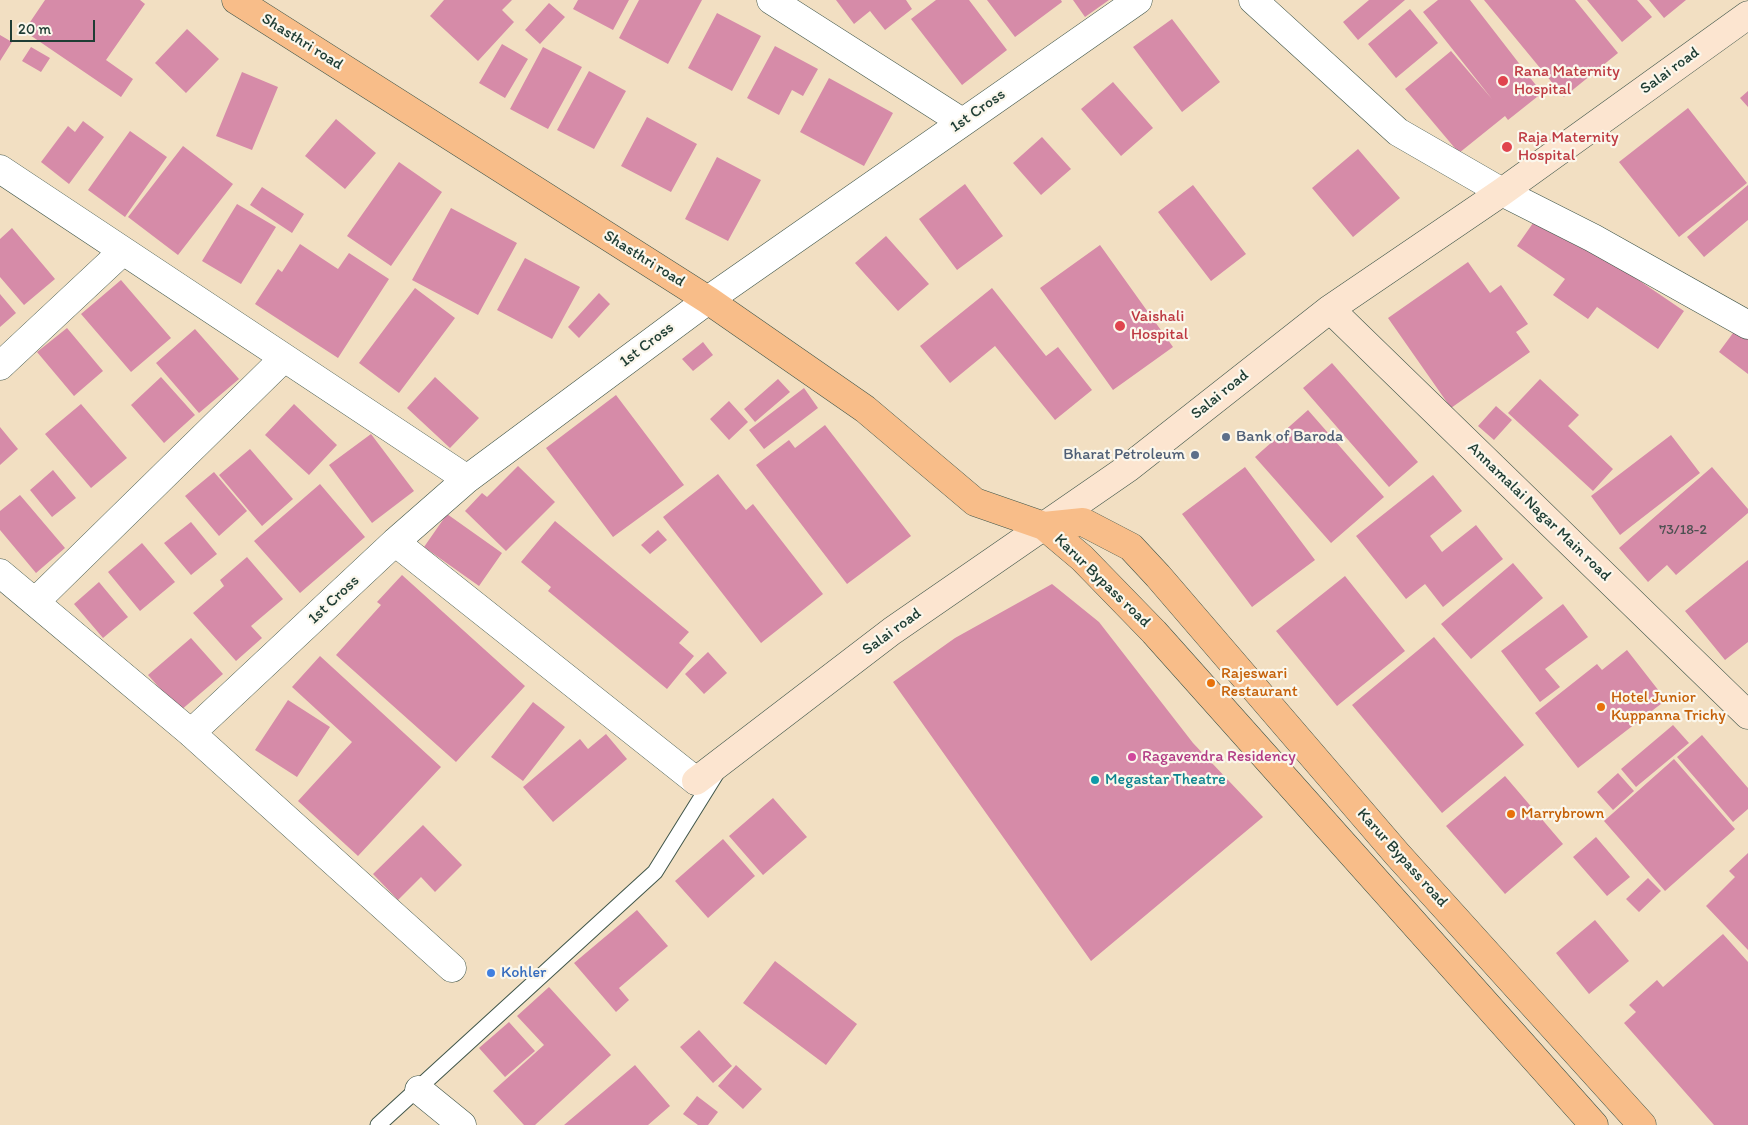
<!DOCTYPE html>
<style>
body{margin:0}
#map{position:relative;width:1748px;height:1125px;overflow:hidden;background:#f2dfc2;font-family:Itim,sans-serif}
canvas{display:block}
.scale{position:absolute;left:10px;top:20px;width:85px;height:22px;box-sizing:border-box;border:2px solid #1f3d34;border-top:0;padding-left:6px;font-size:15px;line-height:18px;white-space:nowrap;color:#1f3d34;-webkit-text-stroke:4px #fbf7ec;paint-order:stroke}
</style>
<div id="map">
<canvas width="1748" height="1125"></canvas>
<div class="scale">20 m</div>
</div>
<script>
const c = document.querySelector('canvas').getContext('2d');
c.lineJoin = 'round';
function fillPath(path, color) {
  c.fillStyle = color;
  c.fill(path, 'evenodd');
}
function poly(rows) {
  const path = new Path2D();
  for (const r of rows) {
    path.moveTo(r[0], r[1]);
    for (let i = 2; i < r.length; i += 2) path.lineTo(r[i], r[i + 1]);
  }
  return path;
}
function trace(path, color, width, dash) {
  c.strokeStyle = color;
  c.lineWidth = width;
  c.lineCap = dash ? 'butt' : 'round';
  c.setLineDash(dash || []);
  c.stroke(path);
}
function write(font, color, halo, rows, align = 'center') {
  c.font = font + ' Itim,sans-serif';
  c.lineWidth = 4.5;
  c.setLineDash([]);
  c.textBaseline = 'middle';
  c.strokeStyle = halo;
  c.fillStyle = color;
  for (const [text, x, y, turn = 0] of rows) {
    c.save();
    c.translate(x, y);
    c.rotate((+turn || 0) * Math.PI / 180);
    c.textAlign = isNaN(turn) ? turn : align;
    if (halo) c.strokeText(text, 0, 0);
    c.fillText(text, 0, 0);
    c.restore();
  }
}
const building = poly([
 [45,0,140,0,145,4,106,60,133,79,121,97,24,31],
 [444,0,512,0,502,10,514,22,478,61,430,16],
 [578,0,629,0,613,30,573,9],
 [639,0,702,0,668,64,619,38],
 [836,0,906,0,912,9,885,30,870,11,854,24],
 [936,0,969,0,1007,50,962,85,911,19],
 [987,0,1061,0,1062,2,1015,37],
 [1073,0,1109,0,1085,17],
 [1369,0,1405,0,1358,40,1343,22],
 [1438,0,1470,0,1542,93,1508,120,1505,116,1459,153,1405,89,1451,51,1492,99,1423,12],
 [1484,0,1575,0,1618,53,1564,97],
 [1587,0,1637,0,1652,17,1622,42],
 [1649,0,1686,0,1664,18],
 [549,3,565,17,540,44,525,30],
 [1410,9,1438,43,1396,78,1368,44],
 [717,13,761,36,732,91,688,68],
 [1172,19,1220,82,1182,112,1133,47],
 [187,29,219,59,186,93,155,63],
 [0,35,12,42,0,61],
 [502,44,528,59,505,98,479,83],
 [775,46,818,69,803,96,792,90,779,115,747,98],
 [31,47,50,58,41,72,22,61],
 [543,47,582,67,548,129,510,109],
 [589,71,626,91,594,149,557,130],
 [242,72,278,87,252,150,216,136],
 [829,78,893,113,864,166,800,132],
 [1113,82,1153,128,1121,156,1081,109],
 [1748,91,1748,107,1740,98],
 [1688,108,1747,183,1679,237,1619,162],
 [647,117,697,144,671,192,621,166],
 [336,119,376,153,345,189,305,156],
 [83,121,104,137,69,184,41,162,68,126,75,132],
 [130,131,167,157,125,217,88,190],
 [1042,137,1071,169,1041,195,1013,163],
 [183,146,233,184,178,255,128,217],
 [1358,149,1400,198,1353,237,1312,188],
 [717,157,761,180,728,241,685,219],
 [399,162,442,192,391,266,347,236],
 [965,184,1003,236,957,270,919,219],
 [1193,185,1246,254,1211,281,1158,212],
 [1748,185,1748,220,1704,257,1687,237],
 [262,187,304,214,292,233,250,205],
 [237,204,276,227,241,284,202,261],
 [451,208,517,243,478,315,412,280],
 [1540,213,1684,311,1658,349,1597,307,1588,319,1553,295,1565,279,1517,246],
 [12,228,55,279,24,305,0,277,0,239],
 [886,236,929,284,898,311,855,263],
 [300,244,338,269,349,253,389,279,338,358,255,304,278,269,282,272],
 [1100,245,1173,347,1113,390,1040,288],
 [525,258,580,287,552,339,497,310],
 [1468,262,1490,293,1501,285,1528,324,1516,332,1530,352,1451,408,1388,318],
 [121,280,171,338,131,372,81,314],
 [415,288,455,318,399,393,359,363],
 [992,288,1046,356,1058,347,1092,390,1055,420,995,346,950,383,920,346],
 [599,293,610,304,579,338,568,327],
 [0,294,16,313,0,327],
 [67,328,103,371,74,396,37,352],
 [195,329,239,379,199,413,156,363],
 [1736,329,1748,338,1748,374,1719,352],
 [703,342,713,355,693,371,682,359],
 [1332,363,1418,462,1389,487,1303,388],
 [161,377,195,415,164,443,131,405],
 [435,377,479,418,450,448,407,408],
 [778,379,790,392,755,422,744,409],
 [1540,379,1579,415,1568,426,1613,469,1593,491,1508,413],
 [804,388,818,408,764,449,749,430],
 [616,395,684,485,613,537,546,448],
 [729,401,748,422,729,440,710,419],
 [81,404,127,458,91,488,45,434],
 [294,404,337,445,309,475,265,435],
 [1496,406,1512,420,1494,440,1478,426],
 [1308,410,1384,497,1331,543,1255,457],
 [825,425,911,536,847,584,756,465,789,440,795,448],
 [0,427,18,449,0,465],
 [371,434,414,491,372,523,329,465],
 [1671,435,1700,473,1620,535,1591,496],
 [250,449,293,499,262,526,219,475],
 [518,466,555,502,506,551,465,511,482,493,487,497],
 [1245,467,1315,560,1252,607,1182,514],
 [1712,467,1748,509,1748,513,1676,575,1667,565,1648,582,1619,548],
 [53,470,76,498,52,517,30,490],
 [214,472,247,511,219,536,185,496],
 [718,474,746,510,753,504,823,594,761,643,663,517],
 [1433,475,1462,511,1430,536,1442,552,1476,525,1503,559,1443,607,1425,584,1406,599,1356,536],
 [320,484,365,537,300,593,254,541],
 [20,495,65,548,36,573,0,530,0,511],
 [447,514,502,553,479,586,424,547],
 [555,521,689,632,679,643,694,656,667,689,548,591,551,587,521,562],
 [191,522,217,554,191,575,164,543],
 [658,530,667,540,650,554,641,545],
 [142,543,175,582,140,611,108,572],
 [247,557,283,599,251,626,262,638,236,661,193,613,224,586,220,580],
 [1748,560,1748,642,1725,660,1685,611],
 [1513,563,1543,598,1471,659,1441,624],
 [402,575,525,686,456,762,336,655,381,605,377,602],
 [1345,576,1405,651,1337,706,1276,631],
 [99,582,128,617,103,638,74,604],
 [1052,584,1099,622,1193,743,1263,817,1091,961,893,682,955,638],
 [1563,604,1588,637,1545,669,1560,687,1540,702,1501,651],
 [1434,637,1524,745,1442,813,1352,705],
 [191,638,223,674,180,711,148,675],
 [1627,650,1666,700,1578,768,1535,713,1597,664,1602,670],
 [708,652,727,673,704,694,685,674],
 [320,656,441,767,358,856,298,801,352,742,292,687],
 [288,700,330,727,297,777,255,750],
 [533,702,565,727,523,781,491,757],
 [1673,725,1689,743,1636,787,1621,769],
 [606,734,627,759,553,822,523,787,580,739,588,749],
 [1702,735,1748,788,1748,809,1733,822,1677,757],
 [1674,759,1735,829,1665,891,1604,821],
 [1618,773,1634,791,1613,810,1597,792],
 [1505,776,1563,844,1505,894,1446,826],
 [773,798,807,837,763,875,729,836],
 [423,825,462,865,435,892,421,877,398,900,373,874],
 [1596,837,1630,877,1607,896,1573,857],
 [723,839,755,876,708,918,675,881],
 [1748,853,1748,950,1706,906,1735,877,1729,871],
 [1648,878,1661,891,1639,912,1626,899],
 [637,910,668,946,619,988,629,1000,616,1012,574,963],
 [1595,920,1629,961,1589,994,1556,953],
 [1723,934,1748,962,1748,1125,1714,1125,1624,1023,1636,1012,1629,1005,1657,980,1663,987],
 [775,961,857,1024,826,1065,743,1003],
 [549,987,611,1055,535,1125,524,1125,493,1091,544,1045,517,1016],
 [509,1022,535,1051,505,1077,479,1048],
 [699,1030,732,1066,713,1083,680,1047],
 [635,1065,670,1106,648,1125,564,1125],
 [736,1065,762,1089,743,1109,718,1086],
 [697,1096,718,1112,708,1125,698,1125,683,1114]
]);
const lane = poly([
 [378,1125,655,872,716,774]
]);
const street = poly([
 [771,0,962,122],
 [1253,0,1398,132,1502,192,1593,238,1748,325],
 [0,169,467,479],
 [0,366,123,251],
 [395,542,696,781],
 [0,573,191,733,452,968],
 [35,602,283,359],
 [191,733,395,542,467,479,708,300,1138,0],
 [419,1090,462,1125]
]);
const secondary = poly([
 [1330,309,1748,715],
 [696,781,892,631,1128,468,1330,309,1502,192,1748,15]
]);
const primary = poly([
 [236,0,708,300,865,409,975,502,1044,526,1082,558,1154,632,1594,1125],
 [1044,526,1083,522,1131,547,1158,576,1397,854,1642,1125]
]);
const markers = [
 [1503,81,6,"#e0444e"],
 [1507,147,6,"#e0444e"],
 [1120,326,6,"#e0444e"],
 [1226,437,5,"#5c6f8a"],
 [1195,455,5,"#5c6f8a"],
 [1211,683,5,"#e8710a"],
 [1601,707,5,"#e8710a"],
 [1132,757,5,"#d1479c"],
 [1095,780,5,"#0f9aa8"],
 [1511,814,5,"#e8710a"],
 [491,973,5,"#3f7fe0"]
];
const numberNames = [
 ["73/18-2",1683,530]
];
const streetNames = [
 ["Shasthri road",302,42,32],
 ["Salai road",1670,71,-36],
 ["1st Cross",978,111,-35],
 ["Shasthri road",644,259,32],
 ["1st Cross",647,345,-37],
 ["Salai road",1220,395,-39],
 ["Annamalai Nagar Main road",1539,512,44],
 ["Karur Bypass road",1102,581,44],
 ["1st Cross",334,600,-43],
 ["Salai road",892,632,-36],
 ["Karur Bypass road",1402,858,48]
];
const healthNames = [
 ["Rana Maternity",1514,72],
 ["Hospital",1514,90],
 ["Raja Maternity",1518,138],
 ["Hospital",1518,156],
 ["Vaishali",1131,317],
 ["Hospital",1131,335]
];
const serviceNames = [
 ["Bank of Baroda",1236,437],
 ["Bharat Petroleum",1185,455,"right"]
];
const foodNames = [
 ["Rajeswari",1221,674],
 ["Restaurant",1221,692],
 ["Hotel Junior",1611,698],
 ["Kuppanna Trichy",1611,716],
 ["Marrybrown",1521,814]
];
const hotelNames = [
 ["Ragavendra Residency",1142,757]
];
const cultureNames = [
 ["Megastar Theatre",1105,780]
];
const shopNames = [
 ["Kohler",501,973]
];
fillPath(building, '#d68ba8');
trace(lane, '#3f5549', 17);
trace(street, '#3f5549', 29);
trace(secondary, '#3f5549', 29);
trace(primary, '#3f5549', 29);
trace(lane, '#fff', 15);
trace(street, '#fff', 28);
trace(secondary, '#fce5d0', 28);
trace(primary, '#f8bd89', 28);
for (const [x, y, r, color] of markers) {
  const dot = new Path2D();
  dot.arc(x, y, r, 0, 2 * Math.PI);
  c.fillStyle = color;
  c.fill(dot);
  trace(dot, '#fbf7ec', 2);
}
write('14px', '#4d5051', null, numberNames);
write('16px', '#1f3d34', '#fbf7ec', streetNames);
write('16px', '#be3a42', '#fbf7ec', healthNames, 'left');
write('16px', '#4e5e75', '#fbf7ec', serviceNames, 'left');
write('16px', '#c56008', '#fbf7ec', foodNames, 'left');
write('16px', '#b23c85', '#fbf7ec', hotelNames, 'left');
write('16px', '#0d838f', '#fbf7ec', cultureNames, 'left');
write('16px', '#366cbe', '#fbf7ec', shopNames, 'left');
</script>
